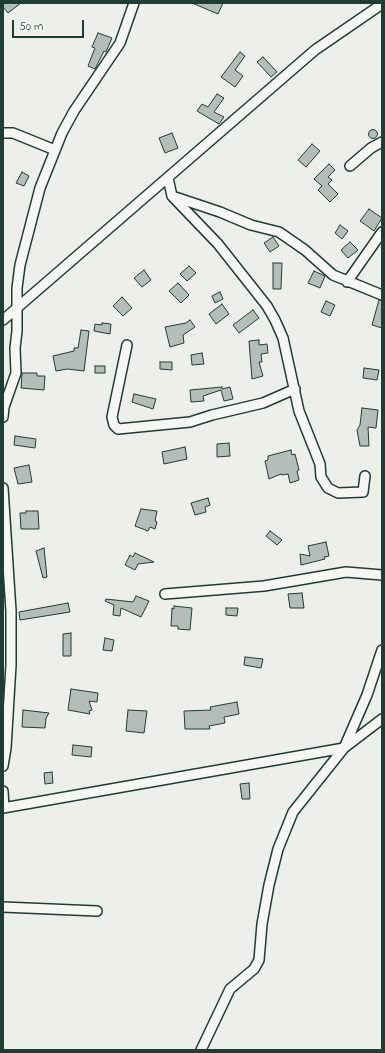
<!DOCTYPE html>
<style>
body{margin:0}
#map{position:relative;width:385px;height:1053px;overflow:hidden;background:#edefea;font-family:"Indie Flower",sans-serif}
canvas{display:block}
.frame{position:absolute;inset:0;border:4px solid #1f3d34;pointer-events:none}
.scale{position:absolute;left:12px;top:20px;width:72px;height:18px;box-sizing:border-box;border:2px solid #1f3d34;border-top:0;padding-left:5px;font-size:12px;line-height:14px;white-space:nowrap;color:#1f3d34;-webkit-text-stroke:3px #f6f6f2;paint-order:stroke}
</style>
<div id="map">
<canvas width="385" height="1053"></canvas>
<div class="frame"></div>
<div class="scale">50 m</div>
</div>
<script>
const c = document.querySelector('canvas').getContext('2d');
c.lineJoin = 'round';
function fillPath(path, color) {
  c.fillStyle = color;
  c.fill(path, 'evenodd');
}
function poly(rows) {
  const path = new Path2D();
  for (const r of rows) {
    if (r.length === 3) {
      path.moveTo(r[0] + r[2], r[1]);
      path.arc(r[0], r[1], r[2], 0, 2 * Math.PI);
      continue;
    }
    path.moveTo(r[0], r[1]);
    for (let i = 2; i < r.length; i += 2) path.lineTo(r[i], r[i + 1]);
  }
  return path;
}
function trace(path, color, width, dash) {
  c.strokeStyle = color;
  c.lineWidth = width;
  c.lineCap = dash ? 'butt' : 'round';
  c.setLineDash(dash || []);
  c.stroke(path);
}
const building = poly([
 [3,3,21,3,8,13,3,7,3,3],
 [192,3,223,3,218,14,192,3],
 [98,33,112,38,106,52,104,51,95,69,88,66,95,48,92,47,98,33],
 [240,52,245,56,235,70,243,76,235,87,221,77,240,52],
 [263,57,277,72,271,77,257,62,263,57],
 [217,94,224,98,214,112,224,117,219,124,197,111,202,104,208,107,217,94],
 [373,134,4.5],
 [172,133,178,148,165,153,159,138,172,133],
 [312,144,320,151,306,167,298,160,312,144],
 [329,164,335,170,328,177,332,180,328,184,338,194,330,202,318,190,322,186,314,179,329,164],
 [22,172,29,176,24,186,16,183,22,172],
 [369,209,382,218,374,231,360,221,369,209],
 [340,225,348,231,342,239,335,233,340,225],
 [273,237,279,246,270,252,264,243,273,237],
 [350,242,358,250,348,258,341,250,350,242],
 [273,263,282,263,281,289,273,289,273,263],
 [189,266,196,273,187,281,180,274,189,266],
 [144,270,151,280,142,287,134,278,144,270],
 [314,271,325,276,320,288,308,283,314,271],
 [178,283,189,295,181,303,169,291,178,283],
 [220,292,223,299,215,303,212,296,220,292],
 [122,297,132,308,123,316,113,306,122,297],
 [379,300,382,301,382,328,372,325,379,300],
 [326,301,335,305,330,316,321,312,326,301],
 [222,304,229,314,216,324,209,314,222,304],
 [253,310,259,318,239,333,233,325,253,310],
 [190,320,195,327,183,335,184,343,170,347,165,327,186,323,190,320],
 [102,323,111,324,110,334,94,331,95,324,102,325,102,323],
 [81,330,89,331,84,371,67,369,56,371,53,356,74,351,74,348,78,348,81,330],
 [259,340,259,345,267,344,268,353,261,354,262,362,259,362,263,376,252,379,249,341,259,340],
 [202,353,204,364,192,365,191,355,202,353],
 [160,362,172,362,172,370,160,369,160,362],
 [95,366,105,366,105,373,95,373,95,366],
 [364,368,379,370,377,380,363,378,364,368],
 [22,373,37,373,37,376,45,376,44,390,21,388,22,373],
 [222,387,222,389,230,387,233,399,224,401,221,390,203,396,204,401,191,402,190,390,222,387],
 [134,394,156,399,153,409,132,402,134,394],
 [362,408,378,410,376,428,368,427,369,446,360,446,357,430,360,425,362,408],
 [15,436,36,439,35,448,14,445,15,436],
 [229,443,230,456,217,457,217,444,229,443],
 [185,447,187,459,164,464,162,452,185,447],
 [291,450,292,455,295,454,299,470,297,471,299,480,290,483,288,474,282,475,281,474,269,479,265,461,268,460,268,456,291,450],
 [29,465,32,482,18,484,14,468,29,465],
 [208,498,210,505,205,507,206,512,195,515,191,503,208,498],
 [141,509,157,511,155,521,157,522,155,529,150,527,148,531,135,526,141,509],
 [26,511,38,511,39,529,21,529,20,513,26,513,26,511],
 [270,531,282,540,277,545,266,536,270,531],
 [326,542,329,556,324,557,325,559,301,565,300,554,310,556,308,546,326,542],
 [44,548,47,577,43,578,36,551,44,548],
 [135,553,154,562,138,564,135,570,125,565,130,555,133,557,135,553],
 [302,593,304,608,290,608,288,594,302,593],
 [136,596,149,601,141,617,121,608,120,616,113,615,114,605,105,601,106,599,133,602,136,596],
 [68,603,70,612,20,620,19,612,68,603],
 [174,606,192,608,190,630,178,629,178,626,171,626,172,608,174,609,174,606],
 [226,608,238,608,237,616,226,615,226,608],
 [71,633,71,656,63,656,63,634,71,633],
 [105,638,114,640,112,651,103,650,105,638],
 [245,657,263,659,261,668,244,665,245,657],
 [71,689,98,693,97,702,89,701,92,710,89,711,90,714,68,710,71,689],
 [237,702,239,714,224,717,225,723,209,726,210,729,185,729,184,711,211,710,210,707,237,702],
 [23,710,49,713,46,718,45,728,22,727,23,710],
 [128,710,147,711,144,733,126,731,128,710],
 [73,745,92,747,91,757,72,755,73,745],
 [52,772,53,783,45,784,44,773,52,772],
 [249,783,250,799,242,799,240,784,249,783]
]);
const minor = poly([
 [3,133,13,133,55,150],
 [350,166,371,148,382,142],
 [168,178,172,196,218,244,267,306,275,320,283,338,299,411,320,464,321,477,328,488,338,493,363,492,365,476],
 [175,197,220,212,251,225,279,232,305,250,333,275,382,295],
 [347,282,382,232],
 [3,320,315,50,382,4],
 [127,345,112,417,114,425,118,429,190,422,212,415,263,403,295,389],
 [3,417,4,407,16,373,15,348,17,331,17,288,20,265,40,188,62,133,74,111,120,43,134,3],
 [3,488,11,611,11,665,6,748,3,766],
 [165,594,264,586,346,572,382,575],
 [3,791,4,808],
 [3,808,344,748,382,719],
 [3,907,97,911],
 [201,1050,230,989,254,969,259,960,262,924,269,885,278,849,293,812,344,748,367,695,382,650]
]);
fillPath(building, '#b4bdb8');
trace(building, '#1f3d34', 1);
trace(minor, '#1f3d34', 12);
trace(minor, '#f6f6f2', 9);
</script>
